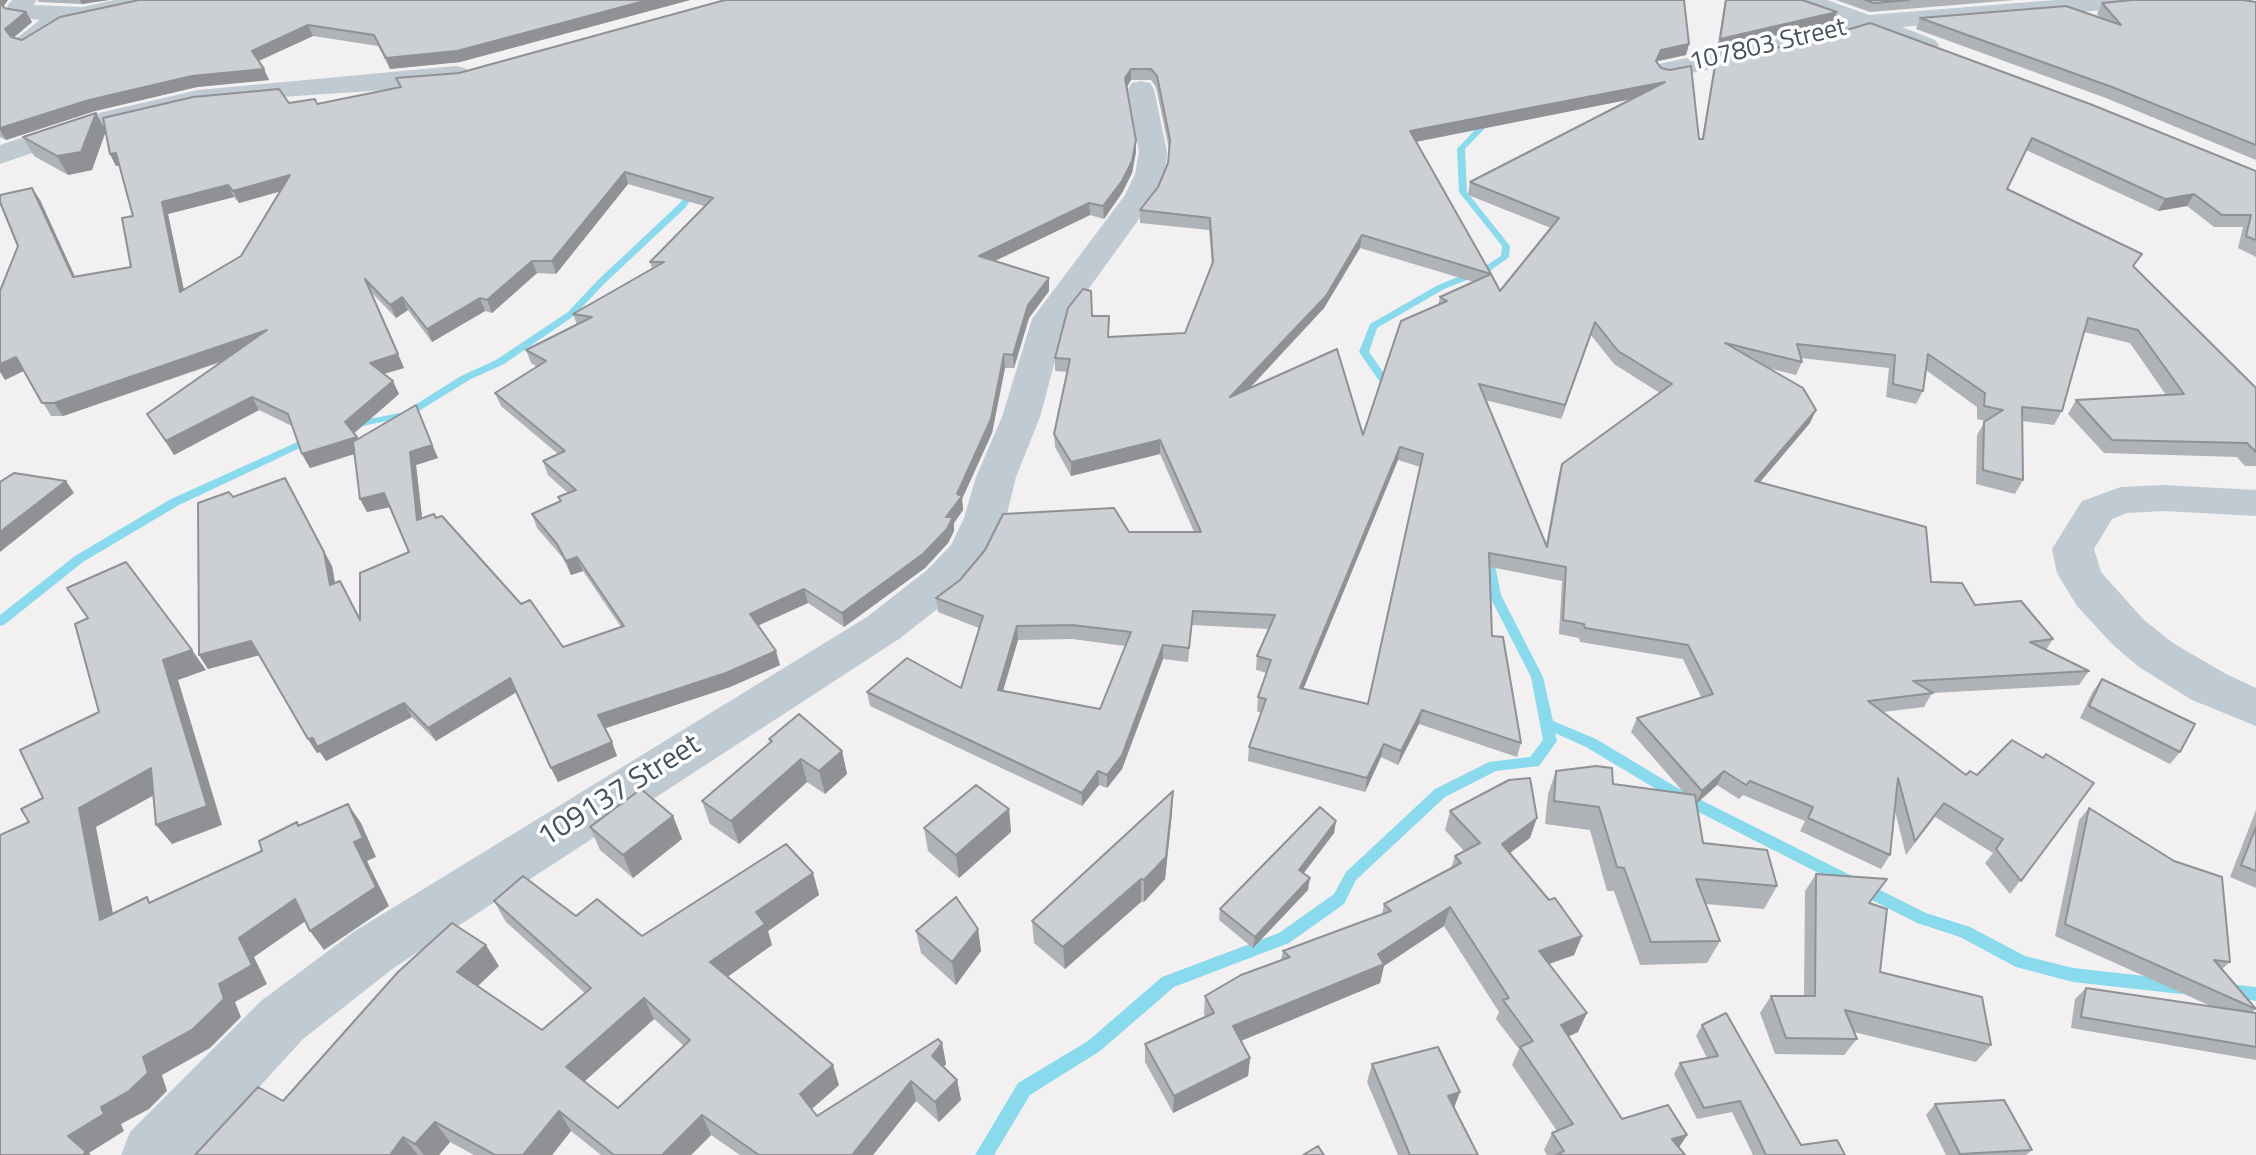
<!DOCTYPE html>
<style>
body{margin:0}
canvas{display:block;background:#f2f0f0}
</style>
<canvas width="2256" height="1155"></canvas>
<script>
const c = document.querySelector('canvas').getContext('2d');
c.lineJoin = 'round';
function poly(rows) {
  const path = new Path2D();
  for (const r of rows) {
    path.moveTo(r[0], r[1]);
    for (let i = 2; i < r.length; i += 2) path.lineTo(r[i], r[i + 1]);
  }
  return path;
}
function fillPath(path, color) {
  c.fillStyle = color;
  c.fill(path, 'evenodd');
}
function trace(path, color, width, dash) {
  c.strokeStyle = color;
  c.lineWidth = width;
  c.lineCap = dash ? 'butt' : 'round';
  c.setLineDash(dash || []);
  c.stroke(path);
}
function write(font, color, halo, rows, align = 'center') {
  c.font = font + ' "Titillium Web",sans-serif';
  c.lineWidth = 7;
  c.setLineDash([]);
  c.textBaseline = 'middle';
  c.strokeStyle = halo;
  c.fillStyle = color;
  for (const [text, x, y, turn = 0] of rows) {
    c.save();
    c.translate(x, y);
    c.rotate((+turn || 0) * Math.PI / 180);
    c.textAlign = isNaN(turn) ? turn : align;
    if (halo) c.strokeText(text, 0, 0);
    c.fillText(text, 0, 0);
    c.restore();
  }
}
const stream = poly([
 [1488,116,1495,118,1465,149,1467,192,1510,246,1509,257,1490,271,1444,289,1377,328,1369,352,1396,390,1395,392,1387,392,1359,352,1370,324,1438,285,1484,267,1501,256,1502,246,1459,192,1457,149,1488,116],
 [692,185,699,187,686,207,604,284,574,316,504,364,469,380,411,416,353,428,349,427,348,425,349,423,404,412,461,376,496,360,568,312,598,280,680,203,692,185],
 [313,435,317,436,318,438,317,440,179,505,83,562,4,625,0,626,0,615,75,556,171,499,313,435],
 [1488,556,1494,560,1501,595,1543,677,1553,721,1596,739,1681,790,1926,913,1970,927,2025,956,2073,968,2181,980,2187,982,2189,987,2187,992,2181,994,2073,982,2016,967,1960,937,1917,923,1671,798,1586,747,1555,733,1557,741,1539,766,1496,771,1445,797,1356,880,1344,904,1289,943,1174,987,1100,1051,1030,1095,994,1155,975,1155,1018,1083,1088,1041,1162,977,1279,933,1334,894,1346,872,1435,789,1489,762,1530,757,1543,740,1531,677,1489,595,1482,560,1488,556],
 [2228,984,2256,987,2256,1001,2222,996,2220,991,2222,986,2228,984]
]);
const street = poly([
 [12,0,37,0,33,5,82,7,114,0,159,0,155,5,64,25,36,45,27,48,18,45,14,40,40,20,13,17,7,6,12,0],
 [1793,0,1827,0,1869,15,2055,0,2152,0,2148,5,2140,7,1902,27,1935,40,1939,45,1935,50,1926,53,1866,31,1806,49,1668,78,1659,76,1655,70,1659,64,1801,34,1843,22,1797,5,1793,0],
 [456,66,465,68,469,74,465,80,400,89,252,99,198,106,105,128,0,164,0,145,86,116,198,90,456,66],
 [1141,81,1150,83,1154,89,1167,152,1165,174,1155,197,1066,320,1040,417,1016,477,1006,518,984,562,959,592,899,639,395,967,303,1039,197,1155,121,1155,130,1132,261,1001,355,931,867,617,927,570,951,545,964,518,976,477,1002,417,1032,319,1125,195,1135,174,1139,152,1128,89,1132,83,1141,81],
 [2164,485,2256,490,2256,516,2164,511,2127,513,2112,519,2094,549,2101,572,2144,620,2173,643,2226,674,2256,688,2256,726,2192,700,2139,667,2112,644,2077,606,2057,573,2052,549,2082,501,2121,487,2164,485]
]);
const wall = poly([
 [0,0,5,8,26,12,32,22,13,38,22,40,139,0,690,0,460,62,390,69,378,46,313,36,259,61,269,80,197,87,95,111,6,140,0,137],
 [38,0,109,0,82,4,39,2],
 [1725,0,1802,0,1833,22,1717,49],
 [1836,0,2014,0,1870,12],
 [2256,2,2256,160,2106,98,1916,29,1920,18,2101,18,2097,14,2102,3],
 [1689,44,1686,55,1658,61,1657,63,1699,139,1702,139,1713,72,1716,60,2256,171,2256,257,2238,248,2243,227,2214,227,2187,206,2158,211,2026,150,2007,189,2134,268,2256,388,2256,466,2245,466,2237,457,2104,453,2068,414,2076,400,2166,395,2130,343,2084,332,2062,411,2054,425,2022,421,2023,480,2015,494,1976,484,1977,435,1985,421,1977,419,1977,407,1926,370,1923,391,1916,404,1886,397,1889,368,1801,358,1802,362,1796,375,1768,368,1810,423,1760,482,1931,582,1975,605,2053,639,2046,650,2089,671,2079,685,1932,693,1924,707,1883,712,1966,775,1977,775,2043,758,2094,783,2010,894,1985,863,1993,853,1935,817,1906,855,1895,811,1890,855,1881,869,1800,831,1805,821,1743,795,1739,799,1717,785,1696,804,1703,843,1777,886,1764,909,1705,904,1720,941,1707,963,1640,965,1614,891,1607,891,1590,830,1545,824,1548,794,1556,771,1613,784,1685,794,1631,732,1637,718,1701,697,1683,659,1580,642,1579,638,1559,634,1562,581,1490,567,1492,636,1521,743,1517,757,1419,724,1398,765,1381,757,1365,792,1248,761,1249,747,1261,713,1257,711,1258,697,1267,673,1256,670,1257,656,1269,629,1192,625,1188,662,1163,659,1122,769,1107,788,1099,785,1082,806,870,706,867,692,961,688,979,628,938,612,936,598,1129,532,1194,532,1160,454,1071,476,1055,447,1054,434,1067,372,1055,371,1055,358,1092,316,1109,337,1185,333,1212,265,1209,230,1140,223,1140,210,1158,187,1168,163,1169,149,1156,87,1151,80,1131,80,1127,87,1136,140,1136,152,1132,173,1122,193,1104,219,1090,215,995,261,1049,291,1029,318,1014,368,1005,368,992,433,962,499,963,510,954,523,954,531,948,543,925,568,844,627,808,603,758,625,780,665,730,687,605,728,617,756,558,782,516,692,436,741,412,717,326,761,320,752,317,753,308,739,259,655,208,669,199,655,233,497,332,566,335,583,360,620,409,552,390,507,367,512,360,499,355,454,310,468,302,454,292,426,259,410,174,455,147,414,224,361,63,416,51,416,24,371,5,380,40,200,75,277,131,267,133,216,119,165,116,166,110,154,105,131,92,170,68,175,34,156,23,137,96,113,105,131,289,103,317,104,400,87,396,78,459,73],
 [1632,99,1470,182,1468,195,1551,228,1500,291,1416,142],
 [628,184,704,206,650,262,652,268,573,314,577,325,526,350,531,363,537,367,495,393,501,406,558,454,543,461,548,475,568,493,558,497,560,502,532,514,537,528,563,558,571,575,583,571,621,627,563,647,436,518,422,518,416,465,438,458,358,439,354,433,399,394,384,374,404,368,371,292,396,318,408,310,432,342,485,311,492,313,537,273,556,274],
 [280,191,241,256,184,290,168,214,234,197,239,203],
 [1360,248,1474,282,1440,297,1438,305,1363,435,1250,388,1324,308],
 [1591,335,1614,364,1660,393,1562,464,1558,478,1546,545,1485,400,1561,419],
 [1398,460,1420,467,1368,704,1303,689],
 [1072,639,1125,646,1100,709,1003,691,1018,640],
 [2102,679,2180,752,2170,764,2080,718,2093,691],
 [769,739,842,751,847,774,825,794,807,782,739,844,710,824,702,801,770,743],
 [2089,808,2230,962,2222,969,2256,1009,2251,1013,2256,1013,2256,1060,2071,1028,2075,999,2086,988,2213,1007,2055,936,2079,820],
 [1009,809,1011,832,959,878,928,851,924,828],
 [2256,810,2256,888,2230,877],
 [1450,811,1530,838,1510,853,1549,900,1582,936,1574,955,1549,964,1578,1032,1568,1036,1622,1119,1687,1135,1679,1147,1685,1155,1547,1155,1544,1150,1552,1133,1557,1131,1512,1065,1519,1049,1496,1019,1499,1012,1444,926,1384,966,1380,983,1241,1041,1250,1058,1248,1076,1173,1113,1145,1062,1145,1044,1205,1017,1204,1014,1205,996,1281,960,1283,951,1382,914,1384,904,1451,868,1455,856,1464,851,1445,830],
 [1172,813,1165,879,1144,902,1141,902,1065,969,1034,943,1032,921],
 [673,816,682,839,633,878,600,850,590,827],
 [1336,821,1334,833,1303,874,1308,890,1253,948,1219,920,1220,909],
 [813,873,819,895,768,931,772,945,728,976,839,1085,812,1109,817,1116,942,1043,946,1064,943,1067,957,1080,961,1100,939,1122,916,1101,873,1155,740,1155,711,1135,691,1155,601,1155,571,1131,552,1155,474,1155,450,1142,439,1155,195,1155,499,966,478,986,542,1030,585,993,506,922,494,901,576,916,642,936],
 [654,1019,684,1046,618,1108,584,1082],
 [1816,874,1870,903,1880,972,1991,1045,1976,1062,1854,1032,1857,1039,1844,1055,1775,1054,1760,1013,1771,996,1804,996,1805,891],
 [978,929,981,951,956,985,921,953,916,931],
 [1702,1025,1801,1145,1845,1155,1753,1155,1732,1112,1697,1119,1674,1074,1680,1063,1707,1058,1696,1036],
 [1372,1064,1460,1092,1454,1108,1478,1155,1398,1155,1367,1082],
 [1935,1104,2032,1150,2026,1155,1946,1155,1926,1115]
]);
const shadedWall = poly([
 [1,0,8,0,4,6,10,18],
 [80,0,109,0,82,4],
 [648,0,690,0,460,62,390,69,386,58],
 [26,12,32,22,11,40,5,29],
 [1837,12,1833,22,1717,49,1720,39],
 [308,25,313,36,256,62,252,51],
 [1689,44,1686,55,1658,61,1652,72,1656,61,1661,50],
 [264,69,269,80,197,87,95,111,6,140,0,130,0,128,89,100,192,76],
 [1131,69,1131,80,1125,90,1125,78],
 [1665,82,1662,93,1409,143,1410,131],
 [96,113,106,131,92,170,68,175,57,156],
 [1136,140,1136,152,1132,173,1122,193,1104,219,1103,206],
 [116,153,122,165,116,166,110,154],
 [625,172,628,184,556,274,552,261],
 [290,175,296,187,239,203,233,191],
 [228,185,234,197,168,214,187,305,180,292,162,202],
 [32,188,40,200,81,290,73,277],
 [2194,194,2187,206,2158,211,2165,199],
 [1089,203,1090,215,980,268,979,256],
 [1362,235,1360,248,1324,308,1229,410,1230,397],
 [532,261,537,273,492,313,487,300],
 [1049,278,1049,291,1029,318,1014,368,1013,355,1028,305],
 [402,297,408,310,396,318,390,305],
 [480,298,485,311,432,342,427,329],
 [1595,322,1591,335,1561,419,1565,405],
 [267,330,274,343,63,416,54,403],
 [398,354,404,368,376,376,370,363],
 [1004,354,1005,368,992,433,962,499,963,510,954,523,954,531,948,543,925,568,844,627,842,613,946,517,957,494],
 [16,357,25,370,5,380,0,372,0,364],
 [393,381,399,394,352,435,345,422],
 [252,397,259,410,174,455,166,441],
 [416,405,438,458,416,465,424,534,417,520,410,452],
 [1816,410,1810,423,1749,495,1755,481],
 [357,437,363,451,310,468,302,454],
 [1160,440,1160,454,1071,476,1071,462],
 [1400,447,1398,460,1298,702,1300,688],
 [285,478,332,566,338,599,330,585],
 [66,481,74,493,0,552,0,532],
 [384,493,391,507,367,512,360,499],
 [577,557,583,571,571,575,566,561],
 [804,589,808,603,753,628,750,614],
 [1017,626,1018,640,999,704,998,690],
 [251,641,260,655,208,669,199,655],
 [1163,645,1163,659,1122,769,1107,788,1107,775],
 [192,650,206,670,178,680,222,825,172,844,156,825,163,660],
 [776,651,780,665,730,687,603,729,598,715],
 [510,678,517,692,436,741,428,728],
 [404,703,412,717,326,761,320,752,317,753,308,739],
 [1422,710,1419,724,1398,765,1401,751],
 [612,742,617,756,558,782,551,768],
 [1384,744,1381,757,1365,792,1367,778],
 [842,751,847,774,825,794,819,771],
 [801,759,807,782,739,844,731,821],
 [151,768,167,788,96,827,118,939,100,920,79,808],
 [1098,771,1099,785,1082,806,1082,793],
 [1724,771,1717,785,1695,805,1702,791],
 [1173,791,1172,813,1165,879,1144,902,1144,880],
 [348,804,361,823,376,857,367,861,389,906,324,950,310,931,354,842],
 [1009,809,1011,832,959,878,956,855],
 [673,816,682,839,633,878,623,855],
 [1537,818,1530,838,1496,863,1502,844],
 [1336,821,1334,833,1297,882,1299,870],
 [813,873,819,895,768,931,772,945,719,983,710,962,756,912],
 [1310,878,1308,890,1253,948,1255,937],
 [1141,879,1141,902,1065,969,1063,947],
 [295,899,310,918,254,957,267,984,235,1002,241,1017,210,1048,162,1075,167,1091,149,1109,121,1124,124,1131,89,1153,91,1155,83,1155,68,1136,143,1057,219,984,239,938],
 [1450,907,1444,926,1384,966,1380,983,1231,1045,1233,1026,1378,954],
 [978,929,981,951,956,985,952,962],
 [1582,936,1574,955,1532,970,1539,951],
 [486,945,499,966,470,993,457,972],
 [644,998,654,1019,578,1087,566,1067],
 [1587,1013,1578,1032,1553,1044,1561,1025],
 [942,1043,946,1064,936,1076,932,1056],
 [1250,1058,1248,1076,1173,1113,1174,1096],
 [833,1065,839,1085,807,1113,800,1094],
 [957,1080,961,1100,939,1122,935,1102],
 [911,1081,916,1101,873,1155,852,1155],
 [1460,1092,1453,1110,1448,1096],
 [559,1111,571,1131,552,1155,523,1155],
 [702,1115,711,1135,691,1155,662,1155],
 [435,1122,450,1142,439,1155,424,1155,415,1144],
 [1687,1135,1676,1152,1672,1139],
 [403,1137,418,1155,390,1155]
]);
const building = poly([
 [0,0,4,8,26,12,5,29,11,37,22,40,60,17,139,0,648,0,457,51,386,58,374,35,308,25,252,51,264,69,192,76,89,100,0,128,0,0],
 [725,0,1684,0,1689,44,1661,50,1656,61,1661,68,1670,70,1691,66,1699,139,1703,139,1716,60,1810,41,1870,23,2090,104,2256,171,2256,240,2246,236,2251,215,2222,215,2194,194,2165,199,2032,138,2007,189,2142,254,2133,266,2256,388,2256,452,2247,443,2112,440,2076,400,2184,394,2138,330,2088,318,2062,411,2022,407,2023,480,1983,470,1984,422,2003,410,1984,406,1985,393,1928,354,1923,391,1893,384,1895,355,1797,344,1802,362,1725,343,1803,388,1816,410,1755,481,1926,527,1931,582,1962,583,1975,605,2021,601,2053,639,2030,642,2089,671,1913,681,1933,693,1868,701,1966,775,1970,771,1977,775,2012,740,2043,758,2046,754,2094,783,2021,881,1996,849,2003,839,1944,803,1915,841,1898,778,1890,855,1808,818,1813,807,1750,781,1746,785,1724,771,1702,791,1637,718,1713,694,1688,645,1585,628,1584,624,1563,620,1566,567,1489,553,1492,636,1503,637,1521,743,1422,710,1401,751,1384,744,1367,778,1249,747,1266,699,1258,697,1271,660,1257,656,1275,615,1193,611,1189,648,1163,645,1122,755,1107,775,1098,771,1082,793,867,692,907,658,961,688,983,616,936,598,960,580,985,550,1003,514,1114,508,1129,532,1201,532,1160,440,1071,462,1054,434,1070,359,1055,358,1068,308,1083,289,1091,291,1092,316,1109,316,1108,337,1185,333,1213,262,1210,218,1140,210,1158,187,1168,163,1170,140,1157,76,1151,69,1131,69,1125,78,1136,140,1132,161,1122,181,1103,206,1089,203,979,256,1049,278,1028,305,1013,355,1004,354,991,419,957,494,962,496,946,517,953,517,947,529,923,554,842,613,804,589,750,614,776,651,726,673,598,715,612,742,551,768,510,678,428,728,404,703,317,747,313,738,308,739,251,641,199,655,198,503,229,492,233,497,285,478,324,552,330,585,340,581,360,620,360,573,409,552,384,493,360,499,353,442,416,405,432,445,410,452,417,520,434,514,436,518,442,516,521,604,530,600,563,647,624,626,577,557,566,561,557,544,532,514,561,501,558,497,576,490,543,461,565,451,495,393,546,361,526,350,592,317,573,314,664,262,650,262,713,198,625,172,552,261,532,261,487,300,480,298,427,329,402,297,390,305,365,279,398,354,370,363,393,381,345,422,357,437,302,454,288,414,252,397,166,441,147,414,267,330,54,403,42,403,16,357,0,364,0,291,18,246,0,202,0,195,32,188,73,277,131,267,122,218,133,216,116,153,110,154,103,118,193,97,279,89,289,103,315,99,317,104,401,87,396,78,459,73,725,0],
 [1665,82,1470,182,1559,218,1500,291,1491,274,1440,297,1447,301,1401,321,1363,435,1337,349,1230,397,1326,296,1362,235,1491,274,1410,131,1665,82],
 [290,175,241,256,180,292,162,202,228,185,233,191,290,175],
 [1595,322,1618,351,1672,384,1562,464,1547,547,1479,384,1565,405,1595,322],
 [1400,447,1423,454,1368,704,1300,688,1400,447],
 [1072,625,1131,632,1100,709,998,690,1017,626,1072,625],
 [1726,0,1802,0,1837,12,1720,39,1726,0],
 [1865,0,1909,0,1874,3,1865,0],
 [2132,0,2243,0,2256,2,2256,145,2112,87,1920,18,2066,6,2121,25,2102,3,2132,0],
 [96,113,81,152,57,156,23,137,96,113],
 [14,473,66,481,0,532,0,482,14,473],
 [126,562,192,650,163,660,207,806,156,825,151,768,79,808,100,920,147,897,149,903,262,851,259,841,297,822,298,826,348,804,363,838,354,842,376,887,310,931,295,899,239,938,252,965,219,984,224,999,192,1030,143,1057,148,1073,129,1091,101,1107,104,1114,68,1136,86,1152,83,1155,0,1155,0,835,29,822,21,809,43,798,20,750,99,712,75,624,88,618,67,588,126,562],
 [2102,679,2195,724,2180,752,2089,706,2102,679],
 [799,714,842,751,819,771,801,759,731,821,702,801,772,741,769,739,799,714],
 [1596,766,1612,768,1613,784,1695,795,1703,843,1767,850,1777,886,1696,879,1720,941,1651,942,1624,868,1617,867,1599,807,1554,801,1556,771,1596,766],
 [1530,778,1537,818,1502,844,1549,900,1555,898,1582,936,1539,951,1587,1013,1561,1025,1622,1119,1668,1105,1687,1135,1672,1139,1685,1155,1556,1155,1564,1151,1552,1133,1573,1124,1520,1047,1533,1041,1503,1000,1509,998,1450,907,1378,954,1384,964,1233,1026,1250,1058,1174,1096,1145,1044,1214,1013,1205,996,1241,975,1290,957,1283,951,1391,911,1384,904,1461,863,1455,856,1480,843,1450,811,1509,780,1530,778],
 [976,785,1009,809,956,855,924,828,976,785],
 [641,789,673,816,623,855,590,827,641,789],
 [1173,791,1166,857,1144,880,1141,879,1063,947,1032,921,1173,791],
 [1320,807,1336,821,1299,870,1310,878,1255,937,1220,909,1320,807],
 [2089,808,2174,861,2222,877,2230,962,2214,960,2256,1009,2065,924,2089,808],
 [2256,827,2256,871,2241,865,2256,827],
 [786,844,813,873,756,912,765,924,710,962,833,1065,800,1094,817,1116,938,1039,942,1043,932,1056,957,1080,935,1102,911,1081,852,1155,759,1155,702,1115,662,1155,614,1155,559,1111,523,1155,495,1155,435,1122,415,1144,403,1137,390,1155,195,1155,258,1087,283,1101,398,972,452,923,486,945,457,972,542,1030,591,988,494,901,523,876,576,916,597,899,642,936,786,844],
 [644,998,690,1040,618,1108,566,1067,644,998],
 [1816,874,1887,879,1869,903,1887,909,1880,972,1982,997,1991,1045,1845,1010,1857,1039,1786,1038,1771,996,1815,996,1816,874],
 [956,897,978,929,952,962,916,931,956,897],
 [2086,988,2256,1013,2256,1047,2081,1017,2086,988],
 [1726,1013,1801,1145,1837,1140,1845,1155,1766,1155,1740,1101,1704,1108,1680,1063,1718,1056,1702,1025,1726,1013],
 [1438,1047,1460,1092,1448,1096,1478,1155,1410,1155,1372,1064,1438,1047],
 [2004,1100,2032,1150,1960,1154,1935,1104,2004,1100],
 [1318,1146,1324,1155,1303,1155,1318,1146]
]);
const farStreetnames = [
 ["107803 Street",1768,46,-13]
];
const streetNames = [
 ["109137 Street",620,792,-32]
];
fillPath(stream, '#8adaee');
fillPath(street, '#c0cad2');
fillPath(wall, '#afb2b6');
fillPath(shadedWall, '#8f9194');
fillPath(building, '#cccfd4');
trace(building, '#8f9194', 2);
write('26px', '#47535e', '#fff', farStreetnames);
write('30px', '#47535e', '#fff', streetNames);
</script>
